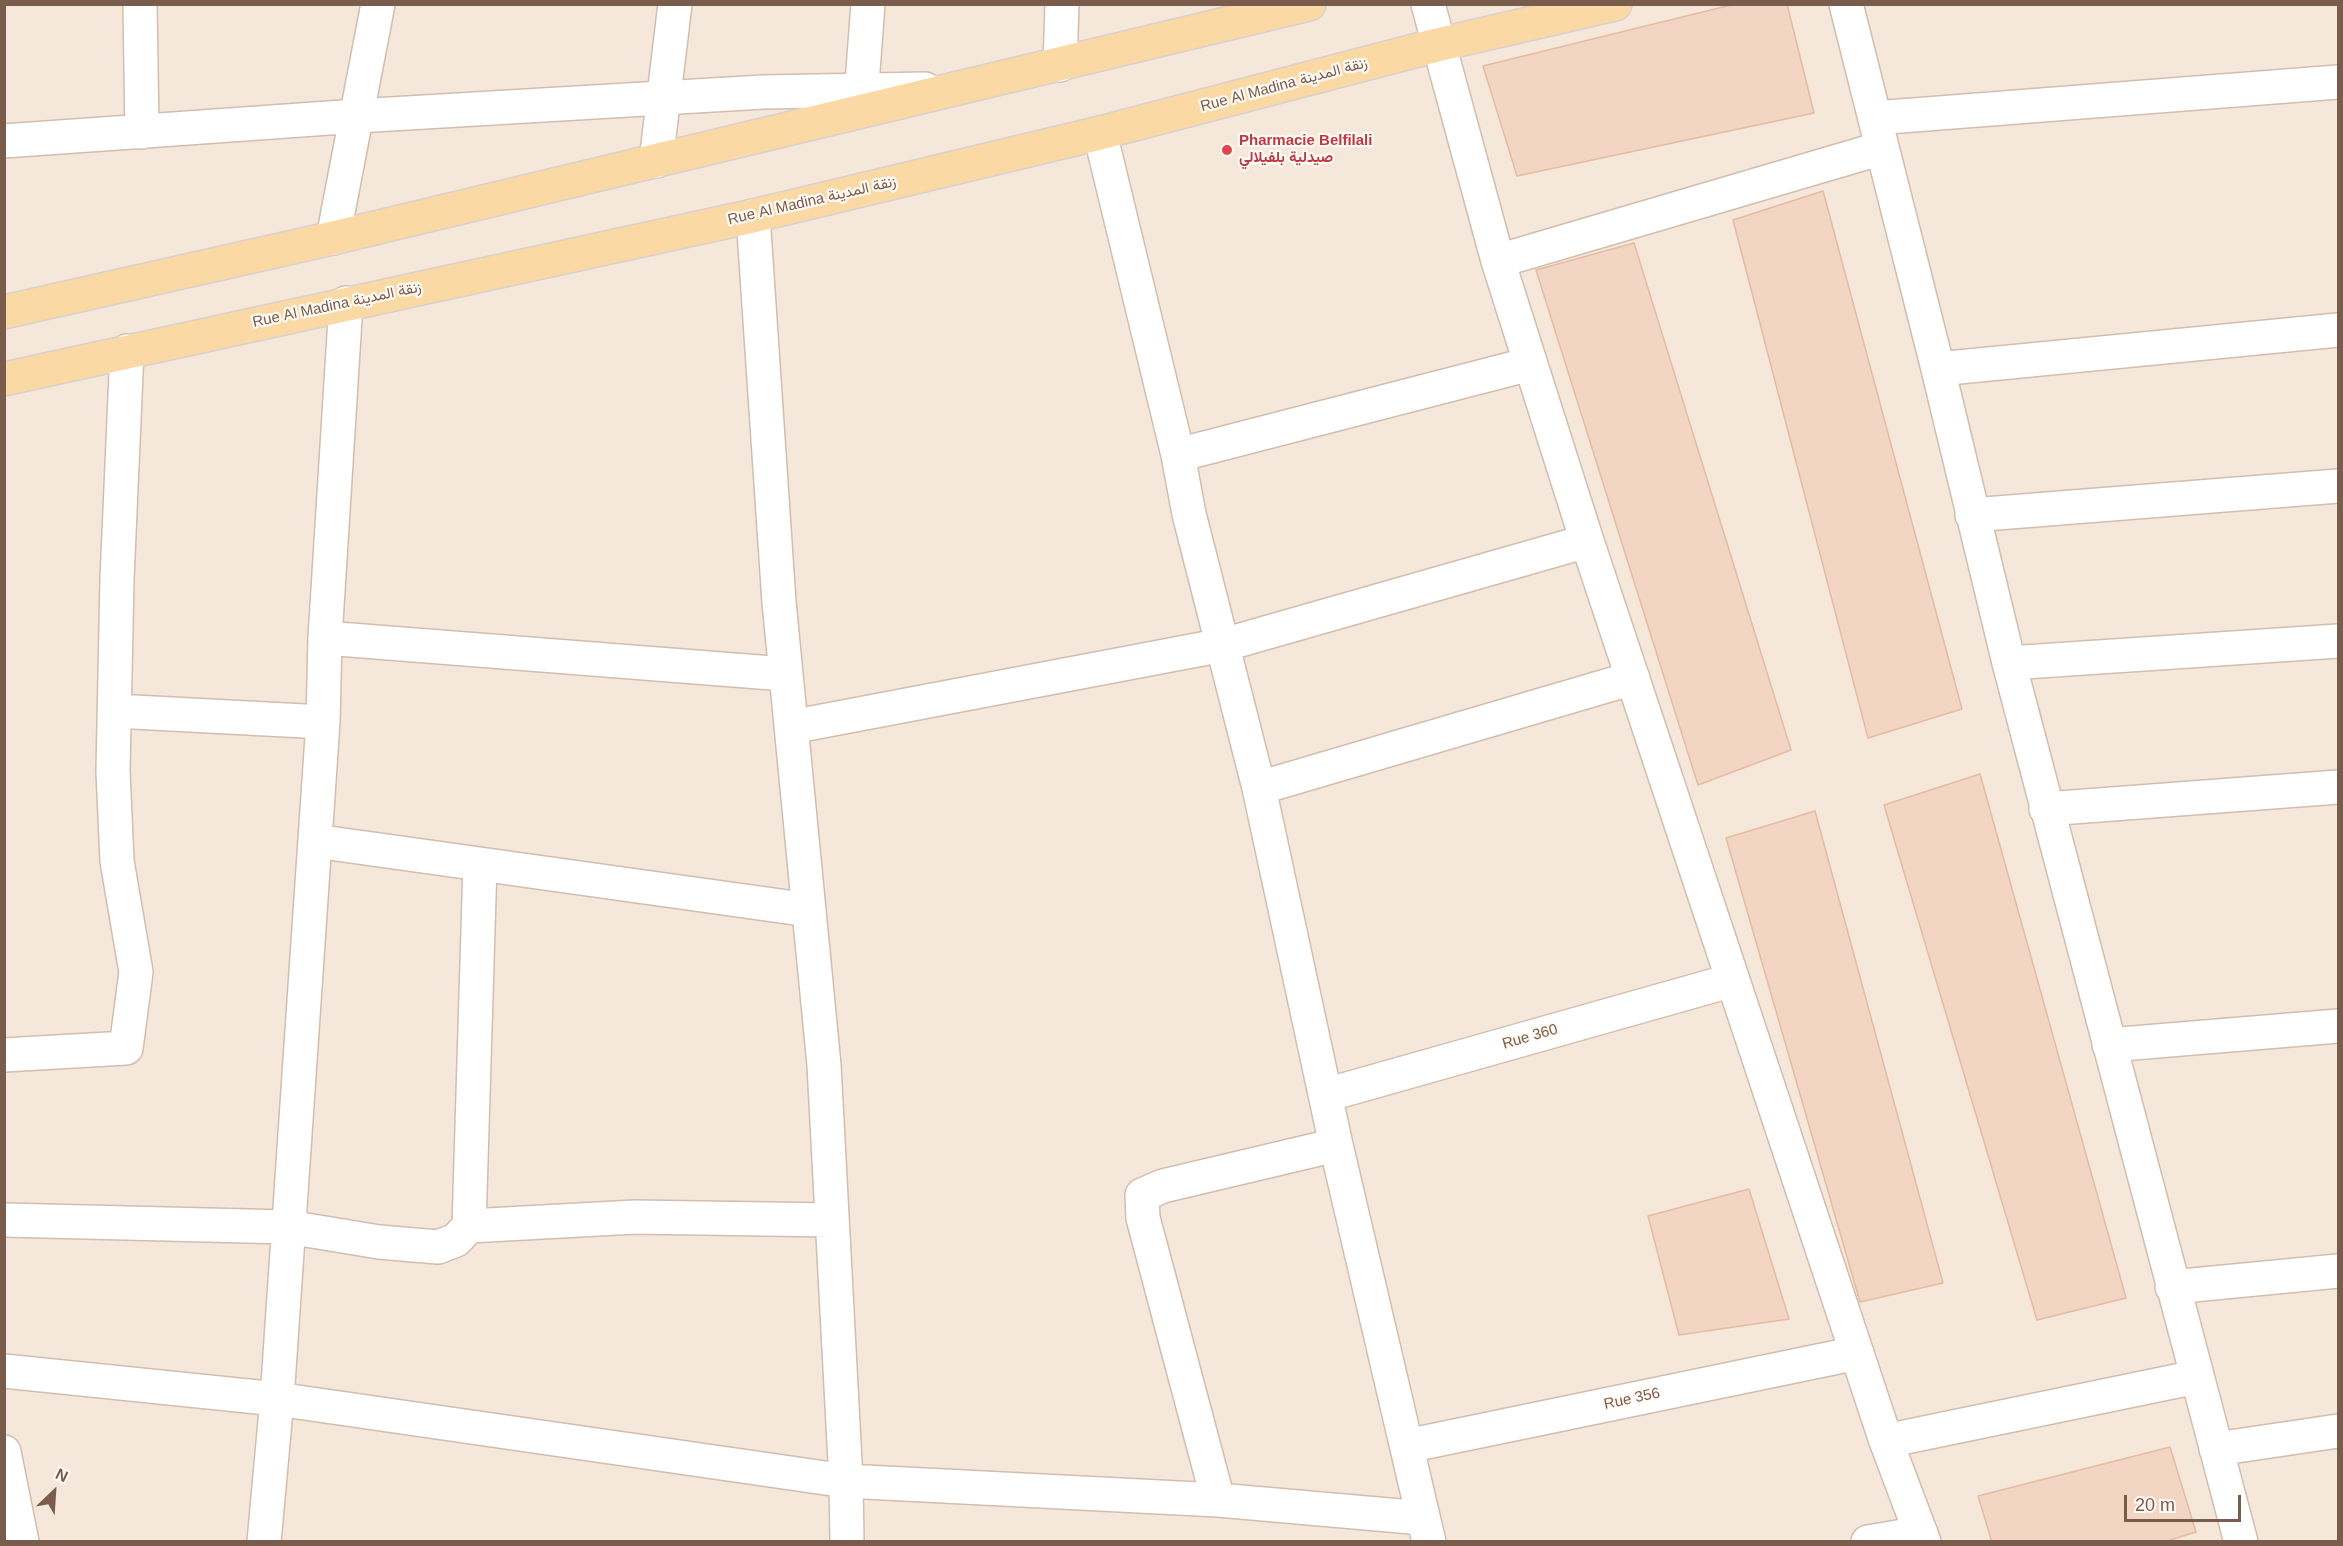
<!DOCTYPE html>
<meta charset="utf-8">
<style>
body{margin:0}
#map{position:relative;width:2343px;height:1546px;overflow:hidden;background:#fdf6ec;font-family:Helvetica,sans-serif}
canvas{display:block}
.frame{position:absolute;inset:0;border:6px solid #7a5c4d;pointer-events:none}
.north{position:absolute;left:24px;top:1462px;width:60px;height:60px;-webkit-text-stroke:4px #fffaf3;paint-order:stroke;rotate:25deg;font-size:16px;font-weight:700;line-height:24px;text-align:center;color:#7a5c4d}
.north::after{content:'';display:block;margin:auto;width:21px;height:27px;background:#7a5c4d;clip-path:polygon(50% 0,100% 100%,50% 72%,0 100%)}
.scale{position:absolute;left:2124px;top:1495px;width:117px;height:27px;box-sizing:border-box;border:3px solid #7a5c4d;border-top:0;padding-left:8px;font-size:18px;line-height:21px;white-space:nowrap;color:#7a5c4d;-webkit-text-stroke:4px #fffaf3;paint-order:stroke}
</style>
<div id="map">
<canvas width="2343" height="1546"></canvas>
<div class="frame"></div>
<div class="north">N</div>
<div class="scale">20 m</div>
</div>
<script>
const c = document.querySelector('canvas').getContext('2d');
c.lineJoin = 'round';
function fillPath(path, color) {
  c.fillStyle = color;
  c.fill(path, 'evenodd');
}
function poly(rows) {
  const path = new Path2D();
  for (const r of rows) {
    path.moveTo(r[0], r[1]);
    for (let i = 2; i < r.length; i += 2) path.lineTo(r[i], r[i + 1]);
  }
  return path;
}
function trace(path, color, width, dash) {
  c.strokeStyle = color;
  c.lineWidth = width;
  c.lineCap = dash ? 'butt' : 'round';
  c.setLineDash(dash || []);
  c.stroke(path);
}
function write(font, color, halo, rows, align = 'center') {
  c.font = font + ' Helvetica,Vazirmatn,sans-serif';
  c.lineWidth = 4.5;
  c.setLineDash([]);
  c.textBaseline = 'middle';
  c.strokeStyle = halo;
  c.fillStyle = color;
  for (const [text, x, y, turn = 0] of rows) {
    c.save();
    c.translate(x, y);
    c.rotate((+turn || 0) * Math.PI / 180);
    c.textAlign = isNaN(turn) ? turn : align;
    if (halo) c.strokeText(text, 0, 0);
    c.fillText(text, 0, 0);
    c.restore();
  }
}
const residential = poly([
 [5,5,2338,5,2338,1541,5,1541]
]);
const building = poly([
 [1735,4,1787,4,1814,113,1517,176,1483,66,1735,4],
 [1823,191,1962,709,1868,738,1733,220,1823,191],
 [1634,243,1791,750,1698,785,1536,270,1634,243],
 [1980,774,2126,1298,2037,1320,1884,805,1980,774],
 [1815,811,1943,1283,1860,1302,1726,838,1815,811],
 [1749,1189,1789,1319,1679,1335,1648,1216,1749,1189],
 [2170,1447,2196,1532,2164,1542,1992,1542,1978,1496,2170,1447]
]);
const minor = poly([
 [140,4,142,132],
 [1428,4,1498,261,1587,541,1886,1441,1924,1542],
 [1846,4,1938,369,2009,663,2241,1542],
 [1060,65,1062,4],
 [860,110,868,4],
 [1875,118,2338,82],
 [1100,133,1178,455,1189,514,1259,788,1336,1145,1429,1542],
 [4,141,357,116,763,92,925,89],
 [656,161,675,4],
 [753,216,779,602,824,1065,846,1481,847,1542],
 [333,238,378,4],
 [1498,261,1882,148],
 [1938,369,2338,330],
 [1178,455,1530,364],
 [1972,515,2338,486],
 [325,638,785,674],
 [2009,663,2338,641],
 [115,711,323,722],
 [791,727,1223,645,1587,541],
 [1259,788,1633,678],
 [2046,809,2338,787],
 [315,841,809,910],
 [480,864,469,1226,635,1217,832,1220],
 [2109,1045,2338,1026],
 [4,1055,126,1048,136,972,117,861,113,771,117,579,127,351],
 [1326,1095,1733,980],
 [4,1220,288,1227,379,1242,438,1247,456,1240,469,1226],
 [2172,1287,2338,1271],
 [4,1371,277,1399,846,1481,1218,1500,1423,1518],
 [1886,1441,2196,1377],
 [1407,1446,1857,1353],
 [2216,1449,2338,1431],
 [4,1452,22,1542],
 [1218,1500,1143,1218,1142,1195,1163,1186,1336,1145],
 [264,1542,277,1399,323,722,325,638,346,303],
 [1868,1542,1921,1533]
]);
const major = poly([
 [4,312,333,238,1309,4],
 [4,379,753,216,1100,133,1437,45,1615,4]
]);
const markers = [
 [1227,150,6,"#e0444e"]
];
const streetNames = [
 ["Rue Al Madina زنقة المدينة",1284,85,-15],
 ["Rue Al Madina زنقة المدينة",812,201,-13],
 ["Rue Al Madina زنقة المدينة",337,305,-12],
 ["Rue 360",1530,1037,-16],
 ["Rue 356",1632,1399,-12]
];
const healthNames = [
 ["Pharmacie Belfilali",1239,141],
 ["صيدلية بلفيلالي",1239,158]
];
fillPath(residential, '#f5e8da');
fillPath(building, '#f3d5c3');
trace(building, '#e6bba3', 1.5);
trace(minor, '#d1beb0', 36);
trace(major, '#dad1cd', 36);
trace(minor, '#fff', 33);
trace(major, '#fbd9a5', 33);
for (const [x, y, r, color] of markers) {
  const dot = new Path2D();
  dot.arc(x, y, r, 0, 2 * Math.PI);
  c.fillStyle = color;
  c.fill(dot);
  trace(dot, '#fffaf3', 2);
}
write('15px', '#7a5c4d', '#fffaf3', streetNames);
write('bold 15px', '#be3a42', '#fffaf3', healthNames, 'left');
</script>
